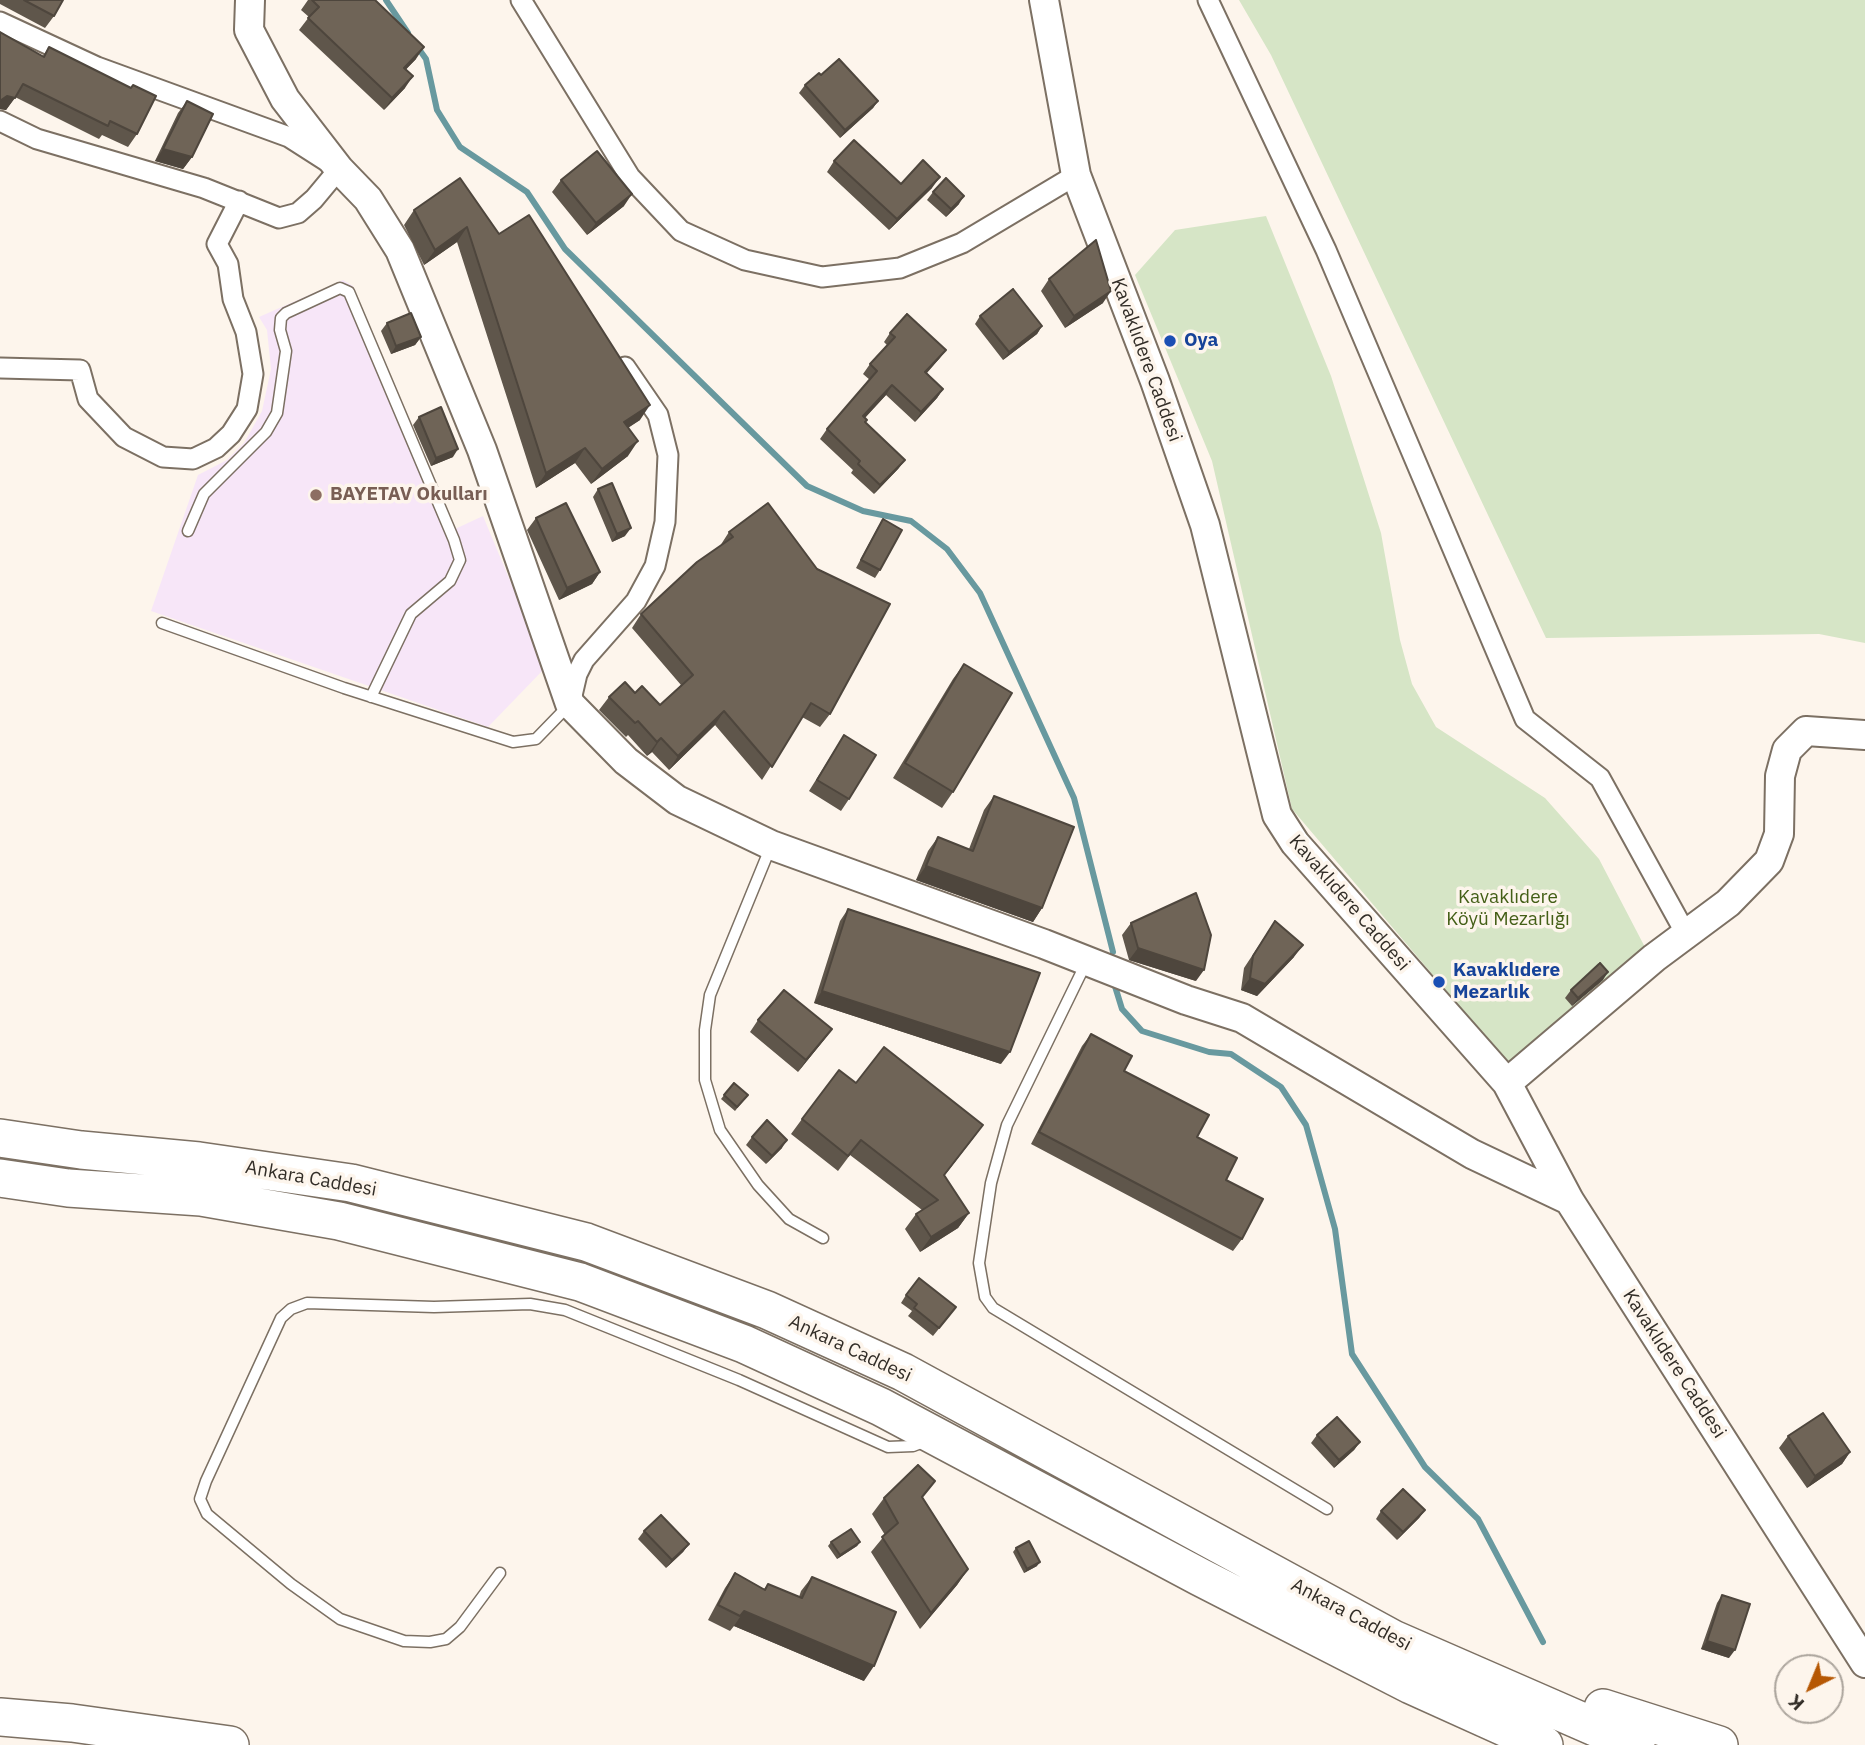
<!DOCTYPE html>
<meta charset="utf-8">
<style>
body{margin:0}
#map{position:relative;width:1865px;height:1745px;overflow:hidden;background:#fdf5ec;font-family:"IBM Plex Sans",sans-serif}
canvas{display:block}
.north{position:absolute;left:1774px;top:1654px;width:70px;height:70px;box-sizing:border-box;background:#fdf5ec;border:2px solid #aca59d;border-radius:50%;rotate:223deg;font-size:19px;font-weight:700;line-height:28px;text-align:center;color:#322d27}
.north::after{content:'';display:block;margin:auto;width:24px;height:32px;background:#b65804;clip-path:polygon(50% 0,100% 100%,50% 72%,0 100%)}
</style>
<div id="map">
<canvas width="1865" height="1745"></canvas>
<div class="north">K</div>
</div>
<script>
const c = document.querySelector('canvas').getContext('2d');
c.lineJoin = 'round';
function fillPath(path, color) {
  c.fillStyle = color;
  c.fill(path, 'evenodd');
}
function poly(rows) {
  const path = new Path2D();
  for (const r of rows) {
    path.moveTo(r[0], r[1]);
    for (let i = 2; i < r.length; i += 2) path.lineTo(r[i], r[i + 1]);
  }
  return path;
}
function trace(path, color, width, dash) {
  c.strokeStyle = color;
  c.lineWidth = width;
  c.lineCap = dash ? 'butt' : 'round';
  c.setLineDash(dash || []);
  c.stroke(path);
}
function write(font, color, halo, rows, align = 'center') {
  c.font = font + ' "IBM Plex Sans",sans-serif';
  c.lineWidth = 7;
  c.setLineDash([]);
  c.textBaseline = 'middle';
  c.strokeStyle = halo;
  c.fillStyle = color;
  for (const [text, x, y, turn = 0] of rows) {
    c.save();
    c.translate(x, y);
    c.rotate((+turn || 0) * Math.PI / 180);
    c.textAlign = isNaN(turn) ? turn : align;
    if (halo) c.strokeText(text, 0, 0);
    c.fillText(text, 0, 0);
    c.restore();
  }
}
const education = poly([
 [343,280,353,286,455,529,483,516,546,667,488,727,151,611,198,475,227,460,244,443,262,411,271,369,267,330,259,317]
]);
const green = poly([
 [1239,0,1865,0,1865,643,1819,634,1546,638,1271,55],
 [1266,216,1331,376,1381,533,1400,640,1412,684,1436,727,1545,798,1599,859,1648,953,1516,1073,1292,809,1212,461,1135,275,1175,230]
]);
const stream = poly([
 [386,0,408,33],
 [416,45,426,59,437,110,460,147,527,192,565,249,807,486,863,511,911,521,947,549,980,593,1074,798,1113,952],
 [1114,983,1122,1009,1142,1031,1209,1052,1231,1054,1281,1087,1306,1125,1335,1229,1352,1354,1425,1467,1478,1519,1543,1642]
]);
const lane = poly([
 [188,531,204,494,266,432,277,413,286,351,280,330,281,318,286,313,340,288,349,292,454,540,460,560,450,581,411,614,371,697],
 [162,623,344,688,513,742,536,739,568,706],
 [771,846,710,995,705,1030,705,1080,720,1130,758,1185,789,1219,823,1238],
 [1086,963,1007,1125,991,1183,979,1263,985,1297,993,1308,1327,1509],
 [500,1573,460,1627,446,1639,430,1642,404,1641,340,1619,291,1584,207,1514,200,1499,206,1481,281,1318,291,1309,307,1303,434,1307,530,1304,565,1310,739,1380,888,1447,913,1446,926,1441]
]);
const street = poly([
 [521,0,630,177,681,231,745,260,822,277,900,268,962,243,1076,175],
 [1208,0,1326,250,1525,719,1600,778,1686,934],
 [0,22,97,67,289,137,339,169,314,199,298,213,279,218,204,188,37,139,0,121],
 [0,368,80,370,88,399,124,437,163,457,193,459,216,448,231,434,247,409,253,374,246,332,233,299,228,264,217,244,239,201],
 [570,704,577,674,584,660,636,601,655,566,665,522,668,455,658,415,625,367]
]);
const secondary = poly([
 [250,0,249,30,285,99,339,169,368,199,400,250,482,450,570,704,626,761,677,800,771,845,1044,944,1186,1000,1242,1018,1472,1154,1569,1200],
 [1044,0,1076,175,1155,381,1205,525,1277,815,1295,843,1507,1083,1569,1200,1865,1663],
 [1507,1083,1654,958,1728,903,1769,861,1779,834,1780,776,1787,750,1806,731,1865,735]
]);
const highway = poly([
 [0,1138,81,1150,199,1161,351,1183,586,1242,767,1310,903,1372,1393,1639,1636,1745],
 [0,1178,68,1188,201,1197,339,1221,580,1282,744,1344,881,1407,1200,1577,1411,1685,1544,1745],
 [1603,1708,1719,1745],
 [0,1717,72,1723,230,1745]
]);
const wall = poly([
 [0,0,63,0,54,16,45,28,0,4],
 [308,0,375,0,416,59,406,69,405,88,384,110,299,30,309,17,301,10],
 [0,32,43,56,49,47,137,134,128,147,102,135,99,139,15,97,6,110,0,109],
 [805,85,878,101,873,108,840,138,799,93],
 [187,101,192,157,183,169,155,161,178,113],
 [834,161,901,184,932,188,889,230,827,172],
 [561,180,624,206,587,235,552,192],
 [933,192,959,204,946,217,927,200],
 [414,210,499,234,640,420,628,428,628,456,591,484,575,463,536,488,457,242,424,265,404,225],
 [1049,279,1103,303,1065,328,1041,291],
 [980,316,1042,326,1037,334,1003,360,975,324],
 [387,323,421,337,415,345,391,354,381,331],
 [890,333,946,350,939,359,927,373,943,389,937,398,915,422,886,395,865,418,865,422,905,460,898,469,874,494,851,473,853,470,820,439,827,429,870,380,863,374,870,364,887,345,884,342],
 [419,417,453,457,431,466,413,425],
 [598,489,625,536,612,542,593,497],
 [768,503,830,714,820,727,802,717,762,780,715,725,669,770,652,752,647,756,628,735,626,737,599,710,609,697,635,693,660,705,681,685,632,628,641,614,720,546,729,532],
 [536,518,600,572,592,584,559,600,527,530],
 [883,519,880,570,875,578,856,568,878,527],
 [964,664,953,792,942,808,893,778,953,679],
 [844,735,849,799,841,811,809,791],
 [994,796,1042,908,1033,922,916,880,928,851,938,837,969,849,984,810],
 [848,909,1001,1064,814,1003,840,921],
 [1275,921,1294,957,1257,996,1241,990,1244,968],
 [1131,923,1196,981,1129,960,1122,935],
 [1603,980,1572,1006,1565,998,1571,990],
 [758,1020,832,1029,823,1041,798,1072,750,1032],
 [1091,1034,1124,1071,1197,1137,1226,1180,1242,1239,1233,1251,1031,1144,1082,1046],
 [734,1083,748,1095,735,1111,721,1099],
 [856,1083,983,1125,944,1176,969,1213,958,1228,920,1252,905,1229,916,1214,922,1210,850,1155,838,1171,791,1134,802,1119],
 [752,1137,782,1148,766,1164,746,1145],
 [906,1295,950,1315,933,1336,908,1316,912,1311,901,1303],
 [1317,1435,1360,1442,1354,1450,1334,1468,1311,1443],
 [1788,1436,1850,1452,1842,1464,1807,1488,1779,1448],
 [884,1498,923,1498,968,1569,957,1585,920,1629,871,1552,885,1535,872,1514],
 [1425,1510,1419,1518,1397,1540,1376,1519,1381,1511],
 [644,1531,689,1544,683,1552,666,1568,638,1539],
 [831,1542,860,1542,857,1546,837,1559,828,1546],
 [1016,1548,1037,1566,1024,1573,1013,1552],
 [735,1573,764,1589,768,1584,799,1597,801,1591,812,1577,864,1681,734,1626,730,1631,708,1620,725,1588],
 [1722,1595,1729,1658,1701,1649,1717,1603]
]);
const shadedWall = poly([
 [424,47,416,59,396,80,404,68],
 [413,76,405,88,384,110,392,98],
 [7,96,15,98,6,110,0,109,0,101],
 [878,101,873,108,840,138,845,130],
 [163,149,192,157,183,169,155,161],
 [940,177,932,188,889,230,897,219],
 [632,194,624,206,587,235,596,223],
 [964,196,959,204,946,217,951,209],
 [467,227,457,242,424,265,435,250],
 [1111,291,1103,303,1065,328,1074,316],
 [1042,326,1037,334,1003,360,1009,352],
 [421,337,415,345,391,354,396,346],
 [946,350,939,359,919,381,925,372],
 [892,385,886,395,857,426,863,416],
 [943,389,937,398,915,422,921,412],
 [650,405,640,420,613,437,624,422],
 [638,441,628,456,591,484,602,469],
 [585,448,575,463,536,488,546,473],
 [458,449,453,457,431,466,436,458],
 [905,460,898,469,874,494,880,485],
 [631,528,625,536,612,542,617,534],
 [600,572,592,584,559,600,567,588],
 [724,711,715,725,669,770,678,756],
 [661,738,652,752,647,756,657,742],
 [926,866,1042,908,1033,922,916,880],
 [1303,945,1294,957,1257,996,1241,990,1250,978],
 [1138,948,1204,970,1196,981,1129,960],
 [1608,972,1603,980,1572,1006,1578,998],
 [822,991,1010,1052,1001,1064,814,1003],
 [832,1029,823,1041,798,1072,806,1060],
 [983,1125,972,1140,933,1190,944,1175],
 [787,1140,782,1148,766,1164,772,1156],
 [969,1213,958,1228,920,1252,931,1237],
 [1360,1442,1354,1450,1334,1468,1339,1460],
 [1850,1452,1842,1464,1807,1488,1815,1476],
 [1425,1510,1419,1518,1397,1540,1403,1532],
 [860,1542,857,1546,837,1559,840,1555],
 [689,1544,683,1552,666,1568,672,1560],
 [1040,1562,1037,1566,1024,1573,1027,1569],
 [968,1569,957,1585,920,1629,931,1613],
 [744,1611,874,1666,864,1681,734,1626],
 [1707,1641,1735,1650,1729,1658,1701,1649]
]);
const building = poly([
 [24,0,63,0,54,16,24,0],
 [312,0,375,0,424,47,404,68,413,76,392,98,308,18,319,7,312,0],
 [0,32,44,57,49,47,131,88,133,85,156,96,137,134,110,121,108,126,23,84,15,98,7,96,0,101,0,32],
 [839,59,878,101,845,130,805,85,819,73,821,75,839,59],
 [187,101,213,114,192,157,163,149,187,101],
 [854,140,901,184,923,160,940,177,897,219,834,161,854,140],
 [597,151,632,194,596,223,561,180,597,151],
 [460,178,499,234,529,215,650,405,624,422,638,441,602,469,585,448,546,473,467,227,435,250,414,210,460,178],
 [946,178,964,196,951,209,933,192,946,178],
 [1096,240,1111,291,1074,316,1049,279,1096,240],
 [1013,289,1042,326,1009,352,980,316,1013,289],
 [411,313,421,337,396,346,387,323,411,313],
 [907,314,946,350,925,372,943,389,921,412,892,385,863,416,867,420,865,422,905,460,880,485,858,464,860,461,827,429,877,371,870,364,895,337,890,333,907,314],
 [441,407,458,449,436,458,419,417,441,407],
 [612,483,631,528,617,534,598,489,612,483],
 [566,503,600,572,567,588,536,518,566,503],
 [768,503,817,569,890,604,830,714,811,703,772,767,724,711,678,756,661,738,657,742,638,721,635,723,609,697,625,682,635,693,642,686,660,705,693,675,641,614,697,562,733,537,729,532,768,503],
 [883,519,902,530,880,570,861,560,883,519],
 [964,664,1012,693,953,792,905,763,964,664],
 [844,735,876,755,849,799,817,780,844,735],
 [994,796,1074,827,1042,908,926,866,938,837,973,851,994,796],
 [1196,893,1211,935,1204,970,1138,948,1131,923,1196,893],
 [848,909,1040,973,1010,1052,822,991,848,909],
 [1275,921,1303,945,1265,984,1250,978,1253,956,1275,921],
 [1600,963,1608,972,1578,998,1571,990,1600,963],
 [784,990,832,1029,806,1060,758,1020,784,990],
 [1091,1034,1132,1056,1124,1071,1209,1115,1197,1137,1237,1158,1226,1180,1263,1199,1242,1239,1039,1132,1091,1034],
 [884,1047,983,1125,944,1175,969,1213,931,1237,916,1214,938,1200,861,1140,848,1156,802,1119,839,1070,856,1083,884,1047],
 [734,1083,748,1095,737,1107,724,1095,734,1083],
 [767,1120,787,1140,772,1156,752,1137,767,1120],
 [919,1278,956,1307,939,1328,914,1308,917,1304,906,1295,919,1278],
 [1823,1413,1850,1452,1815,1476,1788,1436,1823,1413],
 [1337,1417,1360,1442,1339,1460,1317,1435,1337,1417],
 [918,1465,935,1481,922,1497,968,1569,931,1613,882,1537,898,1523,884,1498,918,1465],
 [1403,1489,1425,1510,1403,1532,1381,1511,1403,1489],
 [661,1515,689,1544,672,1560,644,1531,661,1515],
 [851,1529,860,1542,840,1555,831,1542,851,1529],
 [1029,1541,1040,1562,1027,1569,1016,1548,1029,1541],
 [735,1573,765,1590,768,1584,802,1598,812,1577,896,1612,874,1666,744,1611,740,1616,718,1605,735,1573],
 [1722,1595,1750,1604,1735,1650,1707,1641,1722,1595]
]);
const markers = [
 [1170,341,7,"#1a4fb4"],
 [316,495,7,"#8d6e63"],
 [1439,982,7,"#1a4fb4"]
];
const transitNames = [
 ["Oya",1184,341],
 ["Kavaklıdere",1453,971],
 ["Mezarlık",1453,993]
];
const streetNames = [
 ["Kavaklıdere Caddesi",1146,360,70],
 ["Kavaklıdere Caddesi",1349,903,49],
 ["Ankara Caddesi",311,1179,10],
 ["Ankara Caddesi",850,1349,25],
 ["Kavaklıdere Caddesi",1674,1364,57],
 ["Ankara Caddesi",1351,1615,28]
];
const educationNames = [
 ["BAYETAV Okulları",330,495]
];
const parkNames = [
 ["Kavaklıdere",1508,898],
 ["Köyü Mezarlığı",1508,920]
];
fillPath(education, '#f7e6f8');
fillPath(green, '#d6e5c6');
trace(stream, '#68999f', 6);
trace(lane, '#7c7063', 13);
trace(street, '#7c7063', 23);
trace(secondary, '#7c7063', 32);
trace(highway, '#7c7063', 40);
trace(lane, '#fff', 10);
trace(street, '#fff', 19);
trace(secondary, '#fff', 28);
trace(highway, '#fff', 37);
fillPath(wall, '#5f564b');
fillPath(shadedWall, '#4e463d');
fillPath(building, '#6f6457');
trace(building, '#4e463d', 2);
for (const [x, y, r, color] of markers) {
  const dot = new Path2D();
  dot.arc(x, y, r, 0, 2 * Math.PI);
  c.fillStyle = color;
  c.fill(dot);
  trace(dot, '#fdf5ec', 2.5);
}
write('bold 19px', '#164399', '#fdf5ec', transitNames, 'left');
write('19px', '#322d27', '#fdf5ec', streetNames);
write('bold 19px', '#785e54', '#fdf5ec', educationNames, 'left');
write('19px', '#445f17', '#fdf5ec', parkNames);
</script>
